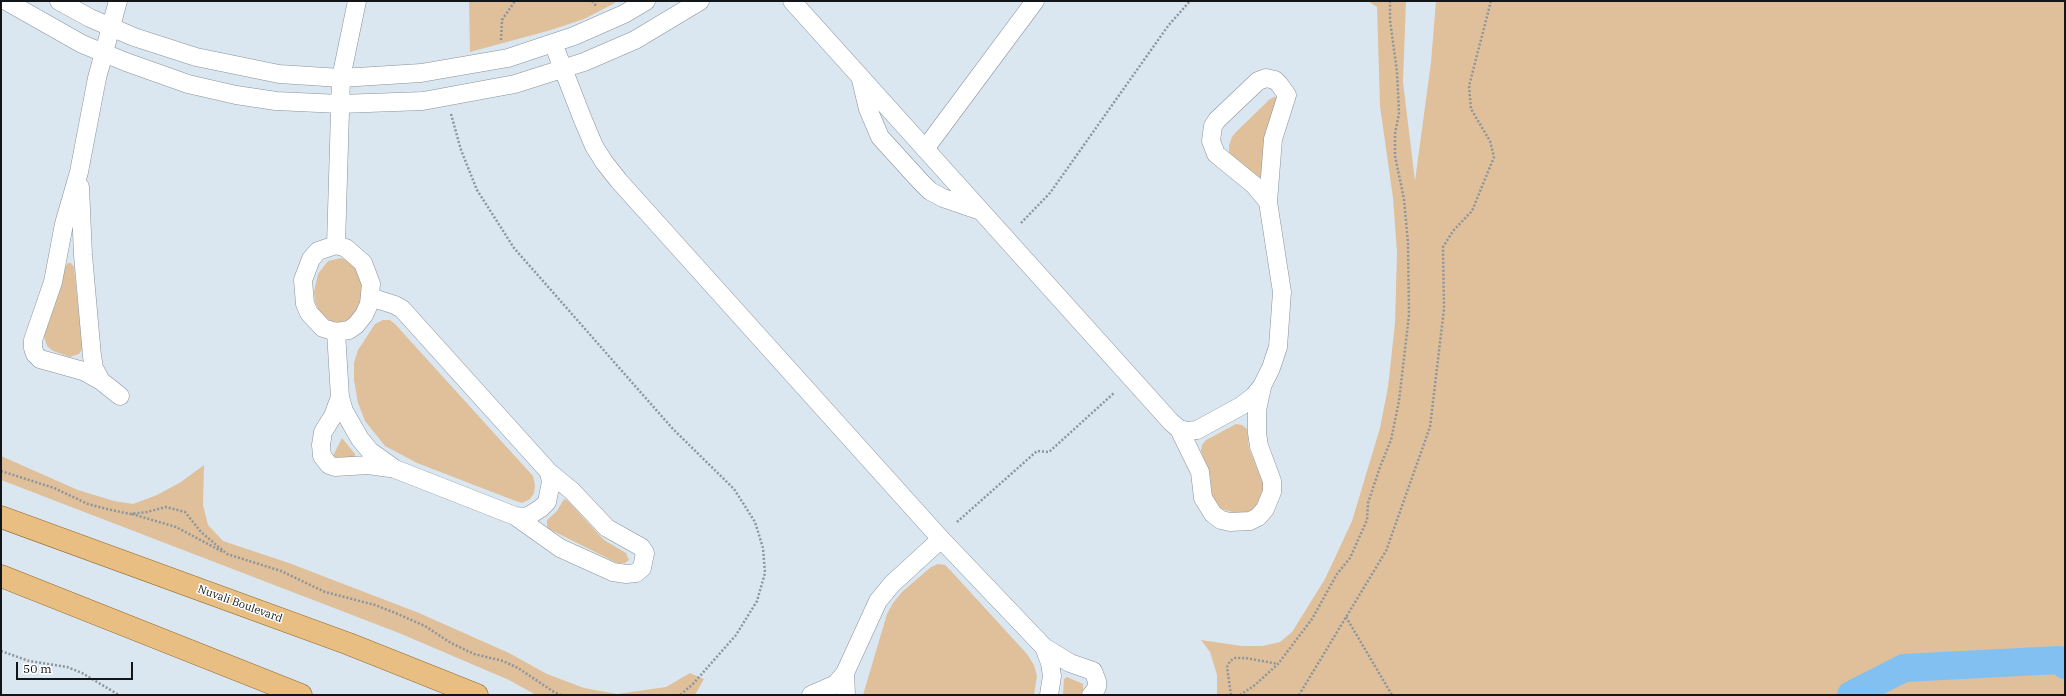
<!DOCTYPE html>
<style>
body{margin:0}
#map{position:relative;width:2066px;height:696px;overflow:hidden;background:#dbe7f0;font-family:"IBM Plex Serif",serif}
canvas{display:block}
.frame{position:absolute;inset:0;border:2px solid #121619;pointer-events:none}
.scale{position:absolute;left:16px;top:662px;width:117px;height:18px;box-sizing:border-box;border:2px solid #121619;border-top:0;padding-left:5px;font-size:12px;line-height:14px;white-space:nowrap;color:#121619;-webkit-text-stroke:3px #fff;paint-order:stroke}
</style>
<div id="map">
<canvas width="2066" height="696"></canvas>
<div class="frame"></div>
<div class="scale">50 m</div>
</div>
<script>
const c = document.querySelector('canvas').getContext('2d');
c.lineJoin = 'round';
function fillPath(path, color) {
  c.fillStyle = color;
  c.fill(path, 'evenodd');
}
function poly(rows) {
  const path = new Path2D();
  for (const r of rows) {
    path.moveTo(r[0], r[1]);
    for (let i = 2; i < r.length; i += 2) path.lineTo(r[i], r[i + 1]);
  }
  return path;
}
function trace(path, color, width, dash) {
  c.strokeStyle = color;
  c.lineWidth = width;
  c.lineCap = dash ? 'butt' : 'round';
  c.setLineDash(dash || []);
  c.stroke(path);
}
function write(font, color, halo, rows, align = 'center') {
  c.font = font + ' "IBM Plex Serif",serif';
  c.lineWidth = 3;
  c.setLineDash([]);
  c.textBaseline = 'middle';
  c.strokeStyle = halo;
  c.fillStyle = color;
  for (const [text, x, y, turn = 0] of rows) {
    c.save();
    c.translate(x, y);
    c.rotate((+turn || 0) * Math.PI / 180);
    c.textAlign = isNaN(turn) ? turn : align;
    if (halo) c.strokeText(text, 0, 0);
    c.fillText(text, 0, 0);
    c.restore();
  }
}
const green = poly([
 [469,1,614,1,615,3,584,19,551,30,470,52],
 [1368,1,1406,1,1403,82,1415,181,1431,62,1436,1,2065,1,2065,695,1217,695,1217,675,1210,652,1201,640,1242,646,1262,646,1280,642,1292,632,1325,579,1352,521,1380,428,1388,387,1395,323,1397,252,1393,198,1380,106,1377,7],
 [1274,97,1279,98,1262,177,1257,177,1233,159,1229,153,1229,145,1232,137,1237,131,1270,99],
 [341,258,348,261,355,267,364,286,364,300,347,326,329,322,319,311,315,302,314,292,318,274,328,261],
 [68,263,71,263,74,267,82,342,82,350,79,354,70,357,53,351,47,346,44,337,46,328,59,293,65,267],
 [383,320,390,320,395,324,533,476,535,485,534,493,530,499,522,503,513,500,417,463,385,446,365,421,358,403,354,380,354,363,358,350,375,324],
 [1236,424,1242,425,1247,429,1249,448,1263,483,1263,491,1257,506,1250,511,1240,514,1221,509,1212,498,1210,475,1201,451,1202,445,1206,440],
 [342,438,355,454,355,457,335,457,333,456],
 [1,456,78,490,114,501,133,504,157,495,181,482,204,465,203,505,208,525,223,541,289,563,419,613,509,653,547,674,584,688,617,694,666,687,690,673,704,679,695,695,536,695,509,680,399,633,1,480],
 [564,499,568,501,604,540,626,553,629,560,625,563,617,563,549,529,547,526,547,520,557,511],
 [938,564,945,565,951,571,1027,654,1034,665,1037,676,1034,695,863,695,887,614,893,603,902,592,931,567],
 [1067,677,1083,684,1083,694,1063,695,1064,679]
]);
const river = poly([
 [1851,695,1904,668,2059,660,2065,665]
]);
const path = poly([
 [592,1,597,7],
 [501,40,502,20,515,1],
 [451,114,461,150,477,190,514,248,672,428,734,489,755,522,763,548,765,573,757,601,736,635,693,684,680,695],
 [1021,223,1050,193,1168,26,1190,1],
 [1,471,54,488,88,504,107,509,130,514,147,512,166,507,185,512,201,532,227,554,281,571,325,592,375,605,393,612,425,626,451,643,474,654,503,661,518,668,554,692,561,695],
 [132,514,176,527,223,552],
 [957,522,1037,451,1049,452,1114,393],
 [1346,617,1392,695],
 [1,651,29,661,67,667,82,673,119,695],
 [1231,695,1227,667,1230,661,1235,658,1246,658,1278,664],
 [1240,695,1255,685,1278,664,1312,619,1337,574,1350,558,1367,520,1368,503,1380,467,1391,440,1399,401,1409,315,1408,243,1404,199,1395,156,1395,134,1399,113,1397,72,1390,20,1390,1],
 [1299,695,1386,551,1430,427,1444,309,1443,247,1453,231,1472,211,1494,157,1490,141,1471,109,1469,86,1491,1]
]);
const minor = poly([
 [6,1,82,44,126,62,188,84,236,95,276,101,340,104,423,101,515,84,584,62,635,40,700,1],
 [59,1,90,18,134,37,196,57,279,74,341,78,421,73,508,58,574,36,624,14,646,1],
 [118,1,97,78,79,172,64,224,53,282,33,340,33,348,35,354,40,359,83,371,101,381,120,396],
 [792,1,1171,422,1179,429,1187,431,1197,430,1241,406,1254,396,1262,386,1271,368,1278,347,1282,292,1268,202,1273,139,1287,95,1279,84,1275,80,1266,78,1258,81,1217,120,1213,126,1211,141,1216,154,1254,185,1268,202],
 [553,43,583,120,594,146,604,162,619,181,941,539,1044,647,1050,663,1052,676,1049,695],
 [861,80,868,109,880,137,920,181,930,191,943,198,978,210],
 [925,149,1035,1],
 [80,187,83,255,92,356,94,368,101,381],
 [336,245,341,78,357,1],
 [336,245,346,248,363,263,371,284,369,304,364,315,356,325,349,330,336,332,323,328,309,313,305,304,303,280,311,259,318,251,336,245],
 [336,332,340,397,344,411,360,439,370,451,395,469,515,516,527,517,541,508,547,502,551,482,549,472,402,309,395,305,370,297],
 [340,397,333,416,323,432,321,445,322,456,329,465,335,467,368,465,390,468],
 [1179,429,1200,472,1203,498,1213,514,1221,520,1230,522,1250,521,1258,517,1265,509,1272,492,1272,481,1259,446,1257,433,1257,410,1262,387],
 [515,516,560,548,613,572,626,574,636,573,642,568,645,553,641,547,607,528,572,491,549,472],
 [1044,647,1070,663,1093,671,1097,681,1097,687,1094,692,1091,695],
 [811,695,836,684,845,673],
 [846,695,845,673,878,601,892,584,941,539]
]);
const major = poly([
 [1,517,349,644,477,695],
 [1,576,301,695]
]);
const streetNames = [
 ["Nuvali Boulevard",240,604,20]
];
fillPath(green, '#dfc09b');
trace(river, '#81c0f0', 28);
trace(minor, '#87919a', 19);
trace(major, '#936728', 23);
trace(path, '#8c959b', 2.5, [2, 2]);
trace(minor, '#fff', 18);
trace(major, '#e8be83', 22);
write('11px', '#121619', '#fff', streetNames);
</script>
